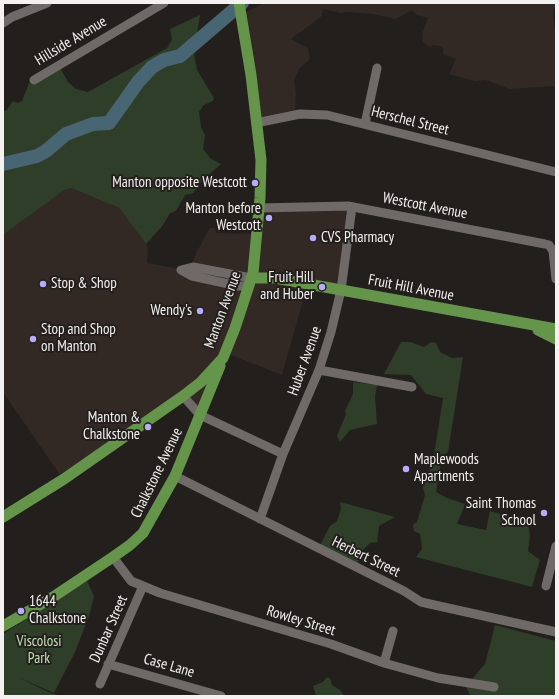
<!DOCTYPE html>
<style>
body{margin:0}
#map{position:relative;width:559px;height:699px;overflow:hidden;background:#231f1d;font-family:"PT Sans Narrow",sans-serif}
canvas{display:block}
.frame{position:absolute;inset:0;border:4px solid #f4f1f0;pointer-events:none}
</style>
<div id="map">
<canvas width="559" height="699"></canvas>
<div class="frame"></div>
</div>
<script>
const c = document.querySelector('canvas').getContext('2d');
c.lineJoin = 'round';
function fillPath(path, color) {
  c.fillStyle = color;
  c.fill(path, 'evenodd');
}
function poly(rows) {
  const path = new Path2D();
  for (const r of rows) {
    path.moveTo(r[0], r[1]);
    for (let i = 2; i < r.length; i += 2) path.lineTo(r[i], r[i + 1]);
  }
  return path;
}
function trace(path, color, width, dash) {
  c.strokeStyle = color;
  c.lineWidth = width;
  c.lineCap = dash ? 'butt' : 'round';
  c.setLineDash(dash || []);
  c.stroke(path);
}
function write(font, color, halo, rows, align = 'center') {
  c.font = font + ' "PT Sans Narrow",sans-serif';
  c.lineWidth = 4;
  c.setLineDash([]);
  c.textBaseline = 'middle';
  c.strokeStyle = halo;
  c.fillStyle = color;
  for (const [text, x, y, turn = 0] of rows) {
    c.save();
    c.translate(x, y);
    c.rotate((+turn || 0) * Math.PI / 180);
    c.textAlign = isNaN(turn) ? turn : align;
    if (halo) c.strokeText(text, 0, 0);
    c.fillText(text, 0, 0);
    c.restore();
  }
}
const built = poly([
 [265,3,556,3,553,14,556,37,556,86,510,89,486,80,475,81,449,74,456,59,443,54,443,47,434,45,430,47,423,42,422,34,428,18,417,15,412,10,396,19,373,14,347,12,341,13,323,9,322,16,291,39,308,48,310,59,299,69,294,80,296,93,295,114,258,123,241,14],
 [71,188,119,208,146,244,148,248,147,263,190,271,196,253,210,228,215,228,216,233,256,234,259,213,348,207,342,290,307,286,282,375,226,353,200,414,180,399,60,475,3,392,3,235,63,191]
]);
const green = poly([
 [200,15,194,53,197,70,214,98,213,101,204,105,199,112,201,127,205,135,203,149,211,159,221,164,204,179,193,193,185,195,176,211,170,213,163,225,146,244,119,208,71,188,63,191,3,235,3,111,6,111,13,101,17,103,22,101,29,83,59,66,68,82,76,89,88,92,167,48,172,40,170,29],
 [401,342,410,342,424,347,431,342,436,343,440,352,452,358,463,357,448,452,442,456,436,492,447,498,465,504,457,524,486,530,490,511,528,522,530,536,528,551,540,560,532,587,416,557,422,549,420,534,414,531,413,525,417,522,425,495,421,480,432,467,443,398,426,394,411,375,384,374],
 [353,382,377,385,375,397,377,424,350,430,340,442,337,436,346,414,345,411,353,394],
 [340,502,395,517,379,526,377,542,370,543,364,549,356,567,318,549,330,526,337,521,341,509],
 [87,581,94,596,89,616,75,652,54,693,18,677,48,692,60,696,3,696,3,634],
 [495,625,556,641,556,696,474,696,469,694,466,686,485,664],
 [327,677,330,678,332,685,340,690,344,696,316,696,313,686,323,682]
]);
const river = poly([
 [3,164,37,156,46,151,66,134,93,124,109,123,138,82,152,67,164,60,180,56,242,3]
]);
const minor = poly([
 [3,23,12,17,47,3],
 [34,80,164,3],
 [256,123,300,114,327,115,556,172],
 [365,124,377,68],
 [259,208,348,206,545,244,549,245,553,251,556,279],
 [181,270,193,267,251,278],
 [181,270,192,276,238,286,249,286],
 [319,370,412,387],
 [183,396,200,415,283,454],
 [175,476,404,591,421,602,556,632],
 [260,519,283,454,319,370,331,332,341,290,352,207],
 [113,557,131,581,160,593,331,644,384,663,438,678,494,687],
 [546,586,556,546],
 [384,663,393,631],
 [108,664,221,696],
 [100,684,143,586]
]);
const major = poly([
 [251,278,275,278,556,329],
 [538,330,556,339],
 [3,517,64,479,183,396,201,382,223,358,235,328,253,273,260,198,261,160,251,75,239,3],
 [3,626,53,597,113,557,130,545,143,533,175,476,220,366]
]);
const markers = [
 [255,183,4,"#b6acf8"],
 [269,218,4,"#b6acf8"],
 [313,238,4,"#b6acf8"],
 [43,284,4,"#b6acf8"],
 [322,287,4,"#b6acf8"],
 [200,311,4,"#b6acf8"],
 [33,339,4,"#b6acf8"],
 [148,427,4,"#b6acf8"],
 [406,469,4,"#b6acf8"],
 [544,513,4,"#b6acf8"],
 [21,611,4,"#b6acf8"]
];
const streetNames = [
 ["Hillside Avenue",71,41,-31],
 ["Herschel Street",410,121,14],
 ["Westcott Avenue",425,206,11],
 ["Fruit Hill Avenue",411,288,11],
 ["Manton Avenue",223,310,-70],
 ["Huber Avenue",305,361,-70],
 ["Chalkstone Avenue",157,473,-64],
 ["Herbert Street",366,557,26],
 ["Rowley Street",301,621,17],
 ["Dunbar Street",109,629,-66],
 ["Case Lane",169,666,16]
];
const poiNames = [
 ["Manton opposite Westcott",247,183],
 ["Manton before",261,209],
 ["Westcott",261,226],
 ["CVS Pharmacy",321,238,"left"],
 ["Fruit Hill",314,278],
 ["and Huber",314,295],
 ["Stop & Shop",51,284,"left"],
 ["Wendy's",192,311],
 ["Stop and Shop",41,330,"left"],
 ["on Manton",41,347,"left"],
 ["Manton &",140,418],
 ["Chalkstone",140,435],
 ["Maplewoods",414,460,"left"],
 ["Apartments",414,477,"left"],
 ["Saint Thomas",536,504],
 ["School",536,521],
 ["1644",29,602,"left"],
 ["Chalkstone",29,619,"left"]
];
const parkNames = [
 ["Viscolosi",39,642],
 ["Park",39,659]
];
fillPath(built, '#322824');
fillPath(green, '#2f3e29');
trace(river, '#476572', 14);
trace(minor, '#6f6a68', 9);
trace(major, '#65944b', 11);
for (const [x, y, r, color] of markers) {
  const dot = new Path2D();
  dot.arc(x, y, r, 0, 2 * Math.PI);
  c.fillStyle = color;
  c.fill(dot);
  trace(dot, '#231f1d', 1.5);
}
write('15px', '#f4f1f0', '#231f1d', streetNames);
write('15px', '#f4f1f0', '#231f1d', poiNames, 'right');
write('15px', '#c0e1b3', '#231f1d', parkNames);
</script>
